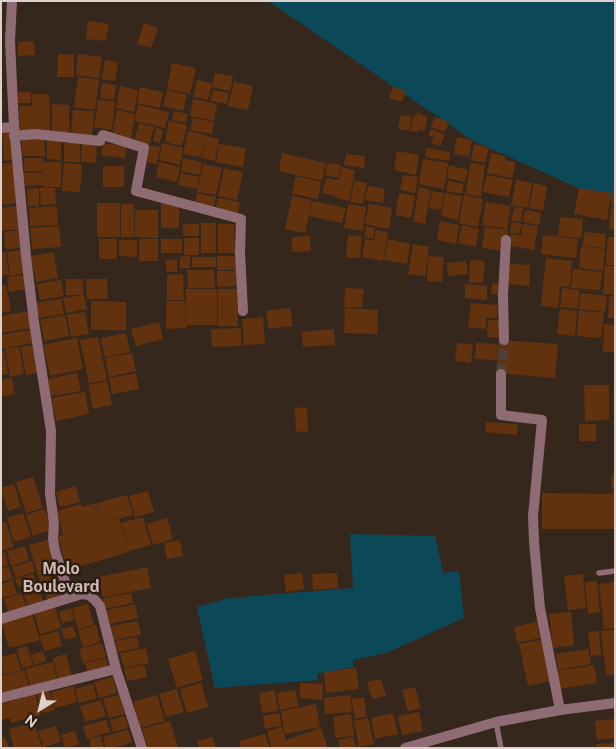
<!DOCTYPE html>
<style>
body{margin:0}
#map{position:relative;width:616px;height:749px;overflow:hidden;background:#36271d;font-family:"Public Sans",sans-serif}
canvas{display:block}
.frame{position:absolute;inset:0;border:2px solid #dcd1cb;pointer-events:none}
.north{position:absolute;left:15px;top:684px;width:50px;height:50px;-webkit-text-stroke:4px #2c1d14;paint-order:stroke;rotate:216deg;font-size:14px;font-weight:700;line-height:20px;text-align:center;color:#dcd1cb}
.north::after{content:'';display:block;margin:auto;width:18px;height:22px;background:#dcd1cb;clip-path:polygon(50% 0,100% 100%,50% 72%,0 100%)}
</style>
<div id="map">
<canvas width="616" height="749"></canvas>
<div class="frame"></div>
<div class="north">N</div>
</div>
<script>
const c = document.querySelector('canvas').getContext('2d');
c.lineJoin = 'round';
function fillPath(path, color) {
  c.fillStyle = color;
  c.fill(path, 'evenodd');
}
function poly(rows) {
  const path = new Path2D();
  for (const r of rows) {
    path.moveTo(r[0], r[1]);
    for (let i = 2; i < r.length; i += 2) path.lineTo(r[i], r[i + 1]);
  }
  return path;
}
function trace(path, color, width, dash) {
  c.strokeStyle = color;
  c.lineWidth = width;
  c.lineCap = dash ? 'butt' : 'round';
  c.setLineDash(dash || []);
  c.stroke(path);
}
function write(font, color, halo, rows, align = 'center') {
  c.font = font + ' "Public Sans",sans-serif';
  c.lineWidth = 5;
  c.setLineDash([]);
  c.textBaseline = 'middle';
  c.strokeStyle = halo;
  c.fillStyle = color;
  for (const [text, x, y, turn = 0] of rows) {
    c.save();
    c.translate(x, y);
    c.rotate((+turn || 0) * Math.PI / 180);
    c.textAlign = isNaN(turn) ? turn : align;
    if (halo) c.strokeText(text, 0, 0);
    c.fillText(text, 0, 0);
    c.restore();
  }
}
const water = poly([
 [268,1,615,1,615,202,585,191,472,140],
 [350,534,435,536,443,573,459,571,464,618,386,653,353,660,353,667,317,674,318,680,215,688,197,607,229,598,353,588]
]);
const building = poly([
 [88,21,109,24,106,41,86,39],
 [144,23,158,28,151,48,137,44],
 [34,41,35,55,18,56,18,42],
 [58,54,74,55,74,77,57,77],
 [78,54,102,57,99,78,76,75],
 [105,60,118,62,115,81,102,79],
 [172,63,196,68,190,94,167,89],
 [215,73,233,76,230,91,212,87],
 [78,77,99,80,95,110,74,107],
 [197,80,212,83,208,100,193,97],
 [234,82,253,86,248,110,228,106],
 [102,83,116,85,114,100,100,98],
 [120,86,138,90,134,112,116,108],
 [140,87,163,92,160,108,137,103],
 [393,87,405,90,402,102,389,98],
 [167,90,187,95,183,111,163,106],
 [213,90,229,93,227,104,210,101],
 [18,92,31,92,31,103,18,103],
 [32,94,49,94,50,132,19,132,19,106,32,106],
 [193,99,217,104,214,121,190,116],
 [98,100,115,102,112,130,94,127],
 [52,104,69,105,69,135,52,135],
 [138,105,169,112,165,128,135,121],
 [73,110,94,111,92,137,71,135],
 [117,110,135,114,131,140,112,136],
 [174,111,188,114,186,123,172,120],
 [420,112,420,114,427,117,425,131,419,130,418,132,410,131,414,116],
 [401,115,412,117,409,131,398,129],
 [435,117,449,122,445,132,431,127],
 [193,118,214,122,212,134,190,130],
 [169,121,187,125,182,146,165,142],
 [139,123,154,127,149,146,134,142],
 [156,128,163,130,160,143,153,141],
 [431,129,445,135,440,146,431,143,434,137,428,135],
 [12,130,15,160,4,161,2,131],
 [188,131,206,135,201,157,183,154],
 [22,136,44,136,45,156,22,156],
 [206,136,219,139,215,161,202,158],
 [457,137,472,140,469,157,454,154],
 [47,140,61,140,61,160,47,159],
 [64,143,80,143,80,162,64,162],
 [82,143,97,144,96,163,81,162],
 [103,143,127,146,125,158,101,155],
 [162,143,183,148,180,165,159,160],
 [219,144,246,148,243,167,216,162],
 [474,144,489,148,485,163,471,160],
 [150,145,160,147,157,164,147,162],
 [426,148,450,152,449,161,425,157],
 [397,151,419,155,416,175,394,170],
 [282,153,326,163,322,181,279,171],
 [491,153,505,156,505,160,516,162,512,178,487,173],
 [346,154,365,156,364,168,344,165],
 [24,158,43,158,43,162,61,162,61,187,43,187,43,185,23,186,23,173,42,172,43,181,43,171,24,171],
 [183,158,202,162,200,175,181,171],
 [423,159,448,163,444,189,419,184],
 [15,162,19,203,1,205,1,164],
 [159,162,180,167,177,182,156,177],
 [64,163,82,164,80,192,62,191],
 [328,163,341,165,338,178,325,175],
 [471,163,485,165,481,197,465,194],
 [203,164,222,168,216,195,197,192],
 [449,165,468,170,465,182,447,178],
 [103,166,124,166,124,187,103,187],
 [341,167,355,170,349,201,335,198,335,196,322,193,326,178,339,180],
 [224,168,243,172,237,200,218,196],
 [181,173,199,177,197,189,178,185],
 [403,175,418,177,415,193,400,190],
 [487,175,513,180,509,197,483,192],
 [296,176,321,182,318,199,292,194],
 [516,180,532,183,528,208,511,205],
 [354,181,367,183,363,204,350,202],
 [448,181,464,184,462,194,446,191],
 [534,183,547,186,543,211,529,208],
 [368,186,385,189,383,203,365,200],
 [419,187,431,190,425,224,413,222],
 [39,188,39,206,28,206,27,189],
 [40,188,55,188,56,204,41,205],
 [579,188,611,193,607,220,574,214],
 [432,191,444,193,441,210,429,208],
 [612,191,615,191,615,206,611,205],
 [197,193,216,197,213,210,195,206],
 [399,193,415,196,411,218,395,215],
 [445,193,462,196,458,220,441,216],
 [464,195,483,199,478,227,459,223],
 [292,196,312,200,305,233,285,229],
 [218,198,240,202,237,218,215,213],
 [313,201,346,208,342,223,309,216],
 [486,202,511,206,507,229,482,225],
 [97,203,120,203,120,237,97,237],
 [161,203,179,203,179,228,161,228],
 [121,204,134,204,134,237,121,237],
 [348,204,366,207,363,231,344,228],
 [369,204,392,208,389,229,365,224],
 [18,206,21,229,1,231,1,208],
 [57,206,58,225,30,226,29,208],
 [514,207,523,208,521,222,511,221],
 [611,207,615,207,615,230,609,229],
 [135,210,158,210,158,238,135,237],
 [525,210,541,213,539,225,523,222],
 [560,217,583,219,581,238,558,236],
 [440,221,459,225,456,244,437,240],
 [512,222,522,224,519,234,510,233],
 [201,223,216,223,216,253,201,253],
 [183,224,199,224,199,236,183,236],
 [218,224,234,224,235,253,218,253],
 [523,224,538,226,534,250,509,246,511,234,521,236],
 [462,225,479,229,476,247,458,243],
 [59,226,61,247,32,249,30,228],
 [366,226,375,228,373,239,364,237],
 [485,227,508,230,505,251,482,248],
 [20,230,22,248,5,249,4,232],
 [376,230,388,232,383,261,362,257,365,239,374,241],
 [584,232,606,234,605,248,583,246],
 [348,235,362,236,360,258,346,257],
 [543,235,578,239,576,258,541,254],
 [310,236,311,251,292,252,292,237],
 [608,237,615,237,615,265,606,265],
 [184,238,199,238,199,255,184,255],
 [99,239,117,239,117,259,99,259],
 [139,239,158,239,158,261,139,261],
 [161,239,182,239,182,253,161,253],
 [388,239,410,244,407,264,384,260],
 [119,240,137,240,137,257,119,256],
 [413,244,429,247,425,276,408,274],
 [581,246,605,249,603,271,579,268],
 [22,250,25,273,10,276,7,252],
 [1,252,6,252,9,275,1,276],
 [54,252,58,278,36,282,31,256],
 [190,256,190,268,180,268,180,257],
 [217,256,237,256,237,270,217,270],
 [428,256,444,257,442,282,427,281],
 [192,257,216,257,216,267,192,267],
 [546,258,572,261,570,287,560,286,558,308,541,306],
 [166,260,177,260,177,272,166,272],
 [470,260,485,261,483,283,469,282],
 [466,261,468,274,448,276,447,263],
 [510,264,530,265,529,286,508,284],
 [605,266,615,266,615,295,603,294],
 [573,269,602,272,600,290,571,288],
 [187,270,214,270,215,288,188,288],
 [217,271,236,271,236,286,217,287],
 [183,274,184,300,167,300,167,275],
 [25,275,27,289,9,292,7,277],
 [66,279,83,279,83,295,66,295],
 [86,279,107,279,108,299,87,299],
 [61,280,64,296,40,300,37,284],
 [492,283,501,284,500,295,491,294],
 [465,284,487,286,487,300,465,298],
 [6,285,11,311,1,313,1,286],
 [345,288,364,289,362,308,344,307],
 [562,288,579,290,578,309,560,307],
 [186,289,217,289,217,325,186,325],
 [218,289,237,289,238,326,218,326],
 [581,293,607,296,605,312,579,309],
 [84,295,87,309,66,313,63,298],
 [609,296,615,296,615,318,608,318],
 [61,299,64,314,39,318,36,303],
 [91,301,126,302,126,330,91,330],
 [166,301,185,301,186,328,166,329],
 [471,303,498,305,497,318,486,318,486,329,468,327],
 [290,308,293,326,269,329,266,311],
 [345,308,378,310,377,334,344,333],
 [560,309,577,311,575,336,557,334],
 [579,310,604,313,601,338,577,336],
 [28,311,31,328,1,333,1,316],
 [85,312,89,334,71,337,67,315],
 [65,315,69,336,44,341,40,320],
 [263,317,265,344,244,345,242,319],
 [488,320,503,321,502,338,487,337],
 [159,322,163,339,136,346,131,329],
 [604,324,615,325,615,352,603,352],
 [241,328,241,346,212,347,211,329],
 [334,329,335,345,303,347,302,332],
 [30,330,33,343,1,349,1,335],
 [126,333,130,352,105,357,101,338],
 [98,337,107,380,89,383,80,340],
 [77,338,83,369,50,376,43,345],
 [499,340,558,344,555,378,497,373],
 [457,343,473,344,471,363,455,361],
 [476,343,498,344,497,360,475,359],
 [33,345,38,373,26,375,21,347],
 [19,347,24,374,10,377,5,349],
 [1,351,4,351,8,374,1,375],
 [132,353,136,371,109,377,105,358],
 [77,373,81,391,51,396,48,379],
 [136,373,139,389,112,394,109,378],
 [12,378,15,394,1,397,1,380],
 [107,381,112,405,93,409,88,385],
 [584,385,609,385,609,420,585,421],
 [85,392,89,414,56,421,51,398],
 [307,407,308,431,296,432,295,408],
 [486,422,518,424,517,435,485,432],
 [579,424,596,424,596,441,579,441],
 [611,475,615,475,615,529,542,529,542,493,613,494],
 [33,477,43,508,26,513,16,482],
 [14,484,21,507,8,511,1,488],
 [76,486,80,502,60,507,56,492],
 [148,491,154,512,135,517,129,496],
 [127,495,133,515,102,523,119,519,129,552,67,570,58,536,94,526,63,534,57,511,81,504,82,507,96,503,100,516,97,503],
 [45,509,51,530,33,536,26,515],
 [23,513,31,537,14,542,7,518],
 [143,517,151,545,129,551,121,523],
 [167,518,173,539,153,545,147,524],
 [6,522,14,547,1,551,1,523],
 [48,540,58,577,40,582,29,545],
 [180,540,183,556,167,559,164,543],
 [25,546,29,560,11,566,7,551],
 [5,552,8,565,1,567,1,553],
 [32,561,35,572,16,578,12,567],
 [9,566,13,579,1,582,1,569],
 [147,567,151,588,103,597,99,577],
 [302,573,304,589,286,592,284,575],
 [337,573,338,588,313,590,312,574],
 [33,574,36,582,18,587,15,579],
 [583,574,586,608,568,610,564,576],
 [58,578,63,595,47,600,41,582],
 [13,580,17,594,2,598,1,584],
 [597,581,600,612,588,614,585,582],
 [615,582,615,628,604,629,599,584],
 [38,583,43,601,27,605,22,588],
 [22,593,26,607,8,612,4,599],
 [131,593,133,603,105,609,103,598],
 [88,604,94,625,78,629,72,608],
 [135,604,138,618,110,624,107,610],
 [55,606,61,628,40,634,34,612],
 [71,608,74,620,62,623,59,612],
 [571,612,574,645,553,648,549,614],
 [32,614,40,640,9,648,1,622],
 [138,621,141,635,114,640,111,626],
 [537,622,540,638,517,643,514,627],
 [96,625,100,642,83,647,78,630],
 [73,626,77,637,65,640,61,629],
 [615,630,615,674,606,675,601,631],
 [58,631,62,646,44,651,40,636],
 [599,631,601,655,591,656,588,632],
 [137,637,139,648,117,652,115,641],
 [542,640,551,681,528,686,519,644],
 [102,643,106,657,83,663,79,649],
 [27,646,33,665,22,668,17,649],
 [146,648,149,663,124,668,120,653],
 [588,649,591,664,558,670,556,654],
 [43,651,46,661,34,665,31,655],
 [195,651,203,680,177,688,168,659],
 [16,653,21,670,3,675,1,657],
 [66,654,72,677,59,681,53,658],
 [106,658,110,669,88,675,85,663],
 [53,662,58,682,31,689,25,669],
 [144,665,147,677,127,681,124,669],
 [594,665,597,683,560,689,557,671],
 [356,668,359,689,326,693,324,672],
 [24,670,29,687,1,695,1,676],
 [113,677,117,693,99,698,94,682],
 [381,679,386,696,372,699,367,682],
 [201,683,208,707,187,713,180,689],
 [300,683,323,684,322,700,300,698],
 [93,684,97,698,79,703,75,689],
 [73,686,77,702,55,708,51,692],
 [415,687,421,708,408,711,402,690],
 [177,689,184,712,166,717,159,694],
 [275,690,278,711,262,713,259,693],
 [295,690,299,706,280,710,277,693],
 [49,691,55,710,42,713,37,695],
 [35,694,41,715,11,723,10,718,1,720,1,700,4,699,5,703],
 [119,695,125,714,109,718,103,699],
 [157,695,165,721,140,728,133,702],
 [350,695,352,712,325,714,324,698],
 [364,697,367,717,355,719,351,699],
 [101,700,106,716,85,722,80,706],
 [316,704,320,727,285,734,281,711],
 [419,712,423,731,402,735,398,716],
 [279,713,282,726,265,729,263,716],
 [393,713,398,734,375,739,371,718],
 [351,714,354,736,336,738,333,717],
 [125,716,129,728,113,732,110,720],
 [368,718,374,744,359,747,354,721],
 [615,719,615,738,597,740,595,721],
 [106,720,110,732,87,739,83,726],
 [170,721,178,748,148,748,142,729],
 [34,722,42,748,14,748,9,729],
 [56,726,61,742,43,747,38,731],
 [282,727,286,740,321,728,328,748,272,748,267,731],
 [128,730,132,742,113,748,106,748,103,737],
 [75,731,79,744,65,748,61,735],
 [265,734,270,748,241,748,239,741],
 [101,736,104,748,91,748,89,739],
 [5,737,9,748,1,748,1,738],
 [213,737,216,748,199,748,197,741],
 [353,737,356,748,340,748,338,740],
 [615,743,615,748,597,748,596,744]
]);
const minorTunnel = poly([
 [501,374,504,340]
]);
const service = poly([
 [599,573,615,571],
 [496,722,501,748]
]);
const minor = poly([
 [12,1,10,41,14,127,26,256,34,322,51,431,50,494,54,524,53,539,55,551,70,597],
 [1,128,14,127],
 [14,136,35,134,100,141,103,135,144,148,136,191,241,219,240,253,243,311],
 [504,340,503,295,506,240],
 [501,374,501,415,542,420,533,516,534,542,540,608,560,710],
 [1,619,82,594,89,595,95,600,100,606,116,669,142,748],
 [1,698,116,669]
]);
const tertiary = poly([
 [405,748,496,722,560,710,615,703]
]);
const quarterNames = [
 ["Molo",61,569],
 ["Boulevard",61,587]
];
fillPath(water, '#0c4958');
fillPath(building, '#62320f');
trace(minorTunnel, '#4f4037', 10, [10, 5]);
trace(service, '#8f6c73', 5.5);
trace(minor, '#8f6c73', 10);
trace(tertiary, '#8f6c73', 10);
write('bold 16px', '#cebaae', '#2c1d14', quarterNames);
</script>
